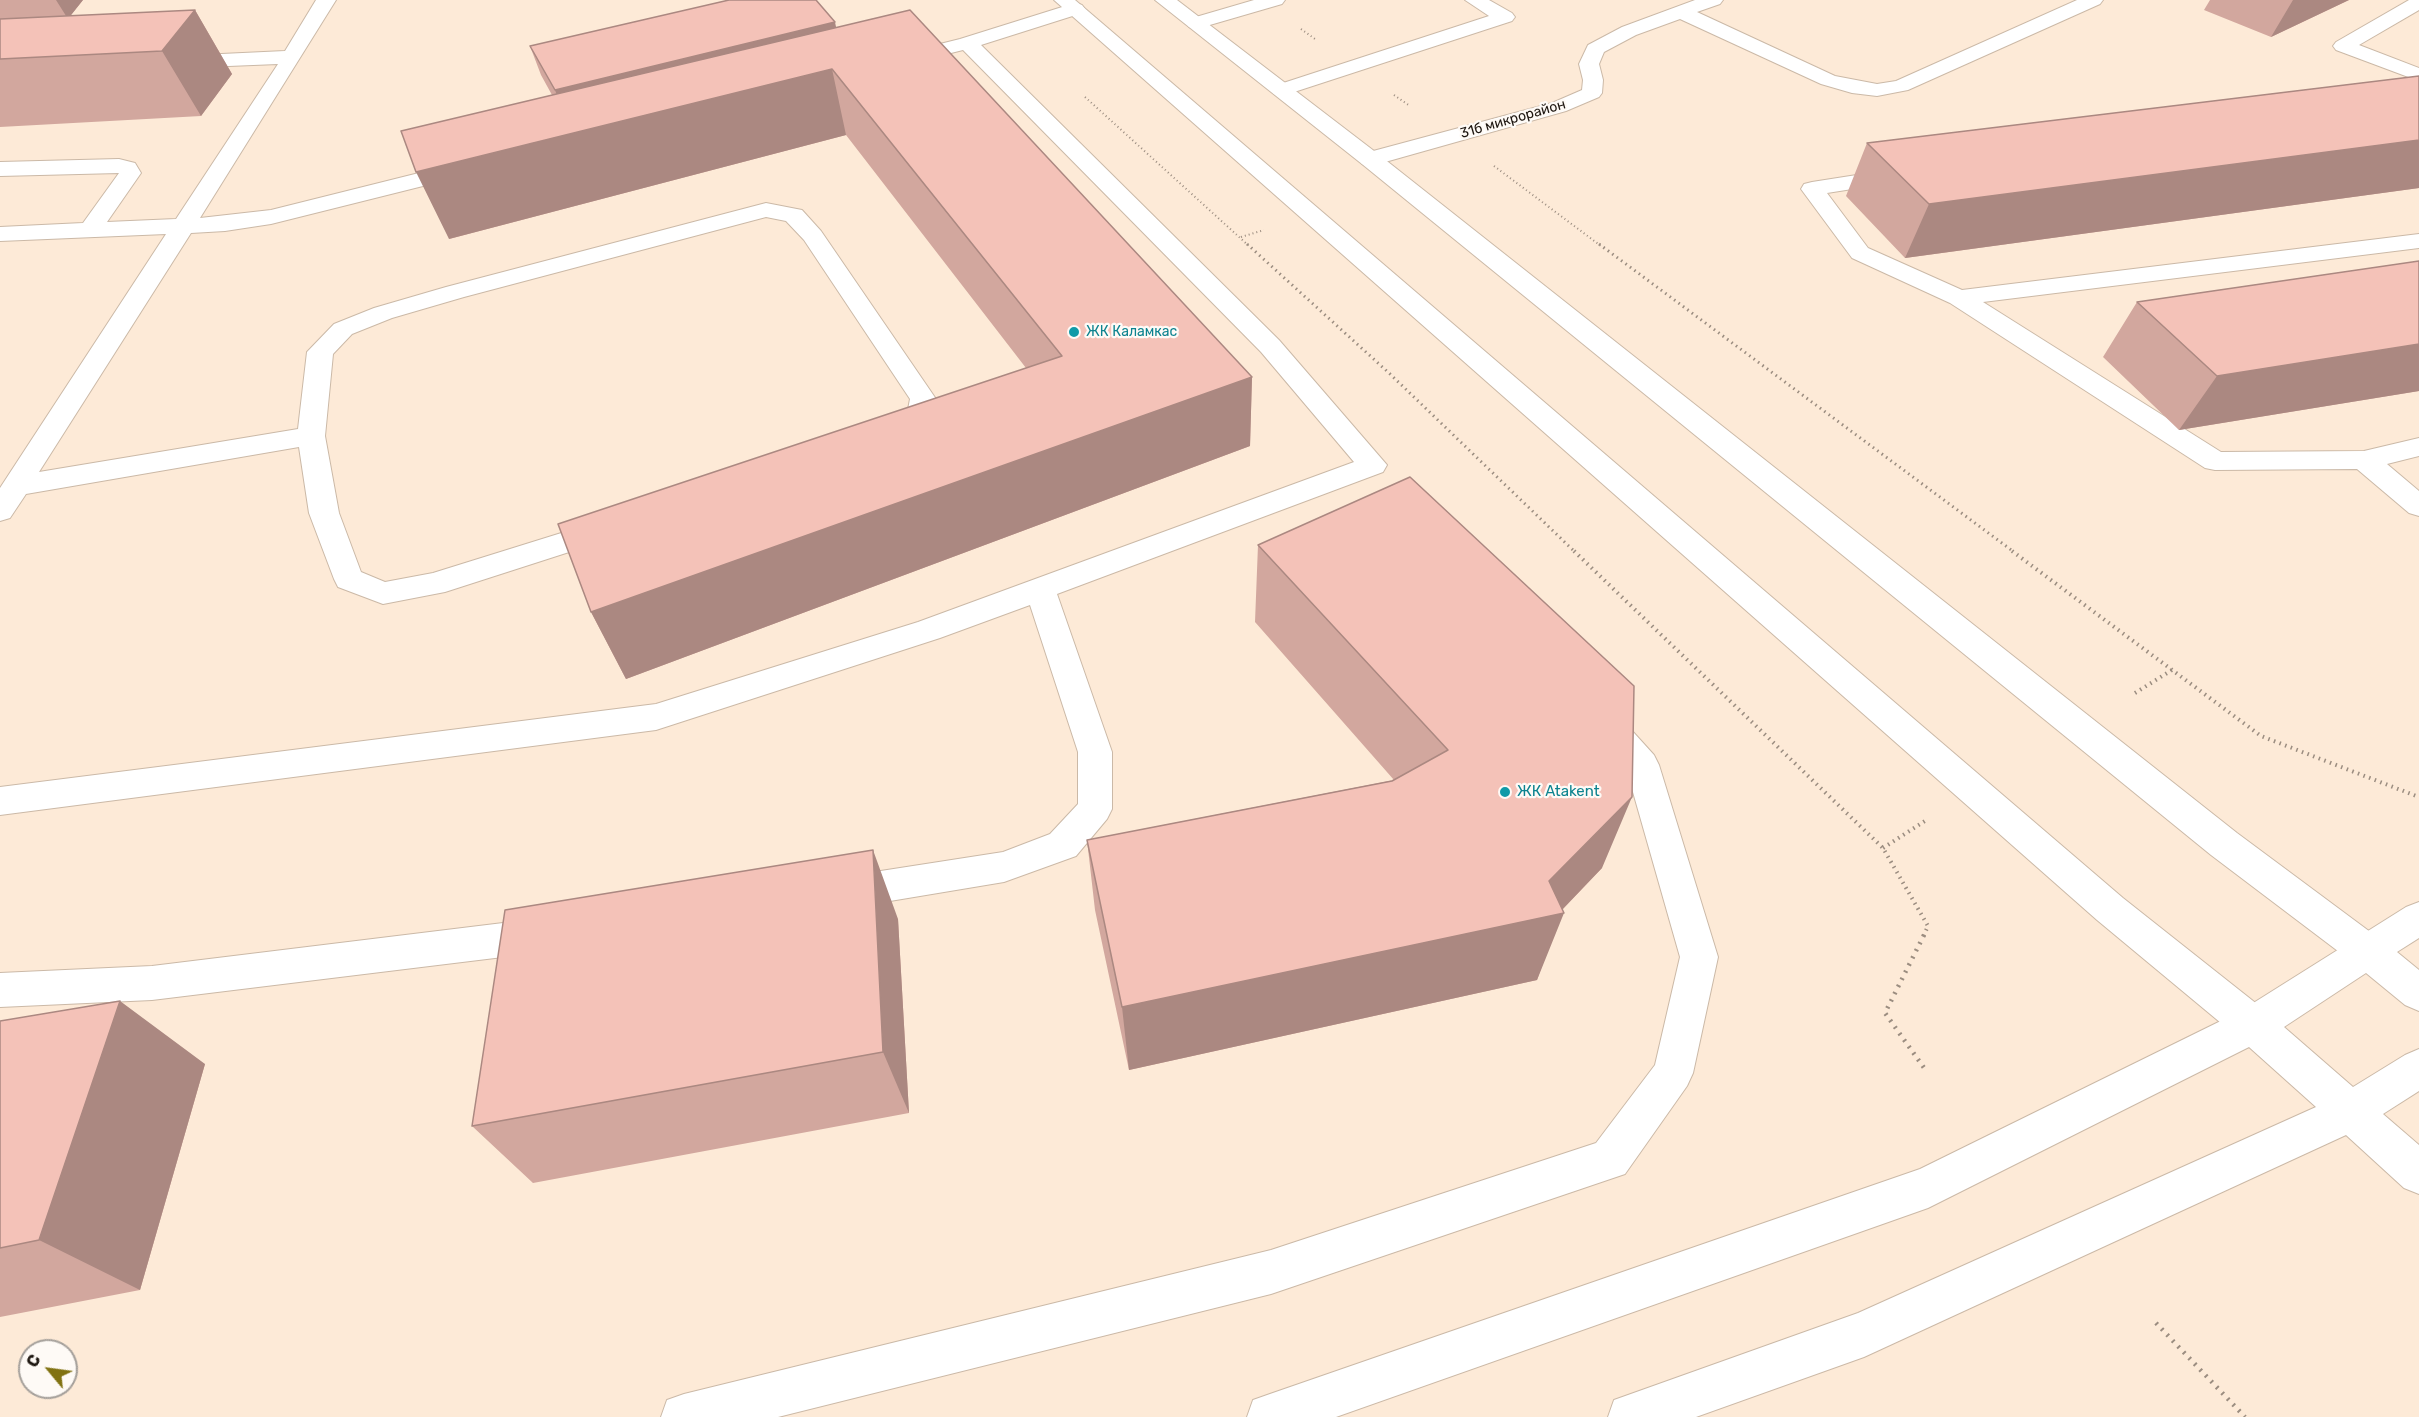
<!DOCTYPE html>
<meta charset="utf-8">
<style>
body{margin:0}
#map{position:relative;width:2419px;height:1417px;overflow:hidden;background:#fdead7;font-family:Rubik,sans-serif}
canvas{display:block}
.north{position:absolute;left:18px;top:1339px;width:60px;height:60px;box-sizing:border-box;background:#fefaf6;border:2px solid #a49f9a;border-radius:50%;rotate:299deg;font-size:16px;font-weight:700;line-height:24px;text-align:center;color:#1d1610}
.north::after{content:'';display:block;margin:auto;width:21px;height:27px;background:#817212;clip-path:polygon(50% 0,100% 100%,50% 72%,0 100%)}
</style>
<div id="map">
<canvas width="2419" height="1417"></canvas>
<div class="north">С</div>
</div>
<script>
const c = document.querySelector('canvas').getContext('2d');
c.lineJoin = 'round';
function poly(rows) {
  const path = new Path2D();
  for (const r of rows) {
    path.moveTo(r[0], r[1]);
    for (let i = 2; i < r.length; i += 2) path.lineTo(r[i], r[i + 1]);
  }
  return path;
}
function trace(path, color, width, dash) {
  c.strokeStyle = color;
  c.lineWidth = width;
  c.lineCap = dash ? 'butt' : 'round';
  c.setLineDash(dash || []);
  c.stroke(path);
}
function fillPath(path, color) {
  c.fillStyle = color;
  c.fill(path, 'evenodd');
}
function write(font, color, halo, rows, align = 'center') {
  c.font = font + ' Rubik,sans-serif';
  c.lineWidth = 4.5;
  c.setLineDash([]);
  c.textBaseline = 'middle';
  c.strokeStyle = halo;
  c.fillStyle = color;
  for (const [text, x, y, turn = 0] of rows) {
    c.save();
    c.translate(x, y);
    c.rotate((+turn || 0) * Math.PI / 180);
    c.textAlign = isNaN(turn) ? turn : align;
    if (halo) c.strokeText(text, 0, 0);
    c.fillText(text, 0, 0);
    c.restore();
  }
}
const pathFar3 = poly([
 [1301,29,1315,39],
 [1394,95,1410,106],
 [1085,97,1249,246],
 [1494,166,1601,246],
 [1241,237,1264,230]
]);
const pathFar2 = poly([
 [1247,244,1389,373,1575,552],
 [1599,244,2014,552]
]);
const pathFar1 = poly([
 [1574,551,1883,848,1928,926,1923,937],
 [2012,551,2261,736,2419,797],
 [2135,693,2172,670],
 [1883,848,1928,819]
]);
const path = poly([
 [1924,935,1885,1013,1927,1072],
 [2156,1323,2245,1417]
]);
const service = poly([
 [316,0,336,0,200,218,271,210,463,162,471,164,474,169,471,174,271,224,225,231,191,233,39,472,298,429,307,352,334,324,374,308,446,287,766,203,802,210,821,231,936,399,933,425,929,431,867,456,445,592,383,604,338,587,334,579,309,513,299,447,26,494,10,518,0,521,0,488,166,234,0,241,0,227,83,223,119,173,0,176,0,162,119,159,135,163,141,173,107,222,176,219,278,64,179,68,172,66,169,62,172,58,179,56,285,51,316,0],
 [766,217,786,221,804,240,910,399,906,420,847,444,433,573,385,582,361,572,339,513,325,436,333,354,352,334,392,318,464,297,766,217],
 [1254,0,1285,0,1282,4,1196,29,1189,27,1186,23,1189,19,1254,0],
 [1465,0,1489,0,1512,13,1515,17,1512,21,1288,94,1281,96,1274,94,1271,90,1274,86,1489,16,1465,0],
 [1695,0,1723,0,1720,4,1697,12,1835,76,1877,84,1896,81,2077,0,2103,0,2100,4,1908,90,1877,96,1852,93,1821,84,1680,19,1636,35,1604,52,1599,64,1603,80,1602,93,1599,97,1566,111,1378,164,1370,166,1362,164,1359,159,1362,154,1552,103,1582,90,1583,80,1579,64,1588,45,1622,27,1695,0],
 [2409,0,2419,0,2419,10,2359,45,2419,68,2419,81,2336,50,2333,46,2336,42,2409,0],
 [1075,3,1082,5,1085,9,1082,13,981,45,1279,340,1387,465,1383,472,1057,594,1112,752,1112,809,1107,819,1076,856,1004,882,842,909,829,904,824,893,829,882,842,877,1003,852,1050,834,1078,804,1078,752,1030,605,940,638,656,730,0,815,0,787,656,704,918,622,1354,462,1261,352,963,50,903,65,896,63,893,59,896,55,960,39,1075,3],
 [1895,169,1903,171,1906,176,1903,181,1827,193,1868,248,1962,290,2419,234,2419,248,1983,302,2221,452,2364,451,2419,438,2419,456,2387,464,2419,491,2419,516,2409,513,2357,469,2215,470,2205,468,1950,303,1852,258,1801,189,1804,184,1812,182,1895,169],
 [1603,708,1615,712,1654,755,1659,765,1718,957,1693,1073,1687,1086,1625,1174,1271,1294,778,1417,661,1417,667,1400,684,1394,1271,1250,1596,1143,1655,1065,1680,957,1627,771,1591,730,1586,721,1591,712,1603,708],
 [544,918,557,923,563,935,557,947,544,952,152,1000,0,1007,0,973,152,966,544,918]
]);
const tertiary = poly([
 [1054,0,1075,0,2123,898,2267,1012,2273,1025,2267,1038,2253,1043,2239,1038,2097,920,1054,0],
 [1155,0,1177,0,1378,154,2237,833,2381,940,2387,952,2381,964,2368,969,2355,964,2211,855,1362,164,1155,0]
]);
const secondary = poly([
 [2419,902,2419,938,2397,952,2419,970,2419,1011,2405,1005,2366,973,2284,1027,2353,1087,2405,1055,2419,1049,2419,1091,2383,1114,2419,1145,2419,1194,2404,1188,2346,1135,1864,1357,1696,1417,1608,1417,1614,1400,1858,1313,2316,1107,2249,1047,1928,1208,1336,1417,1247,1417,1253,1400,1270,1394,1920,1169,2239,1012,2406,907,2419,902]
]);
const wall = poly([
 [0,0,83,0,70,16,195,10,232,74,201,116,0,127],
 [2210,0,2349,0,2271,37,2204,10],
 [836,27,1252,377,1250,446,626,679,591,612,1026,368,846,135,449,239,552,95,541,75,530,46],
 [2419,76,2419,188,1905,258,1846,196,1867,143],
 [2419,261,2419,391,2179,430,2103,357,2137,302],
 [1258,545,1602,868,1562,910,1537,980,1129,1070,1095,910,1087,840,1394,780,1255,622],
 [898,919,909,1113,533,1183,472,1126],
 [0,1021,205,1064,140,1290,0,1317]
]);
const shadedWall = poly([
 [56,0,83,0,68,19],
 [2293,0,2349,0,2271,37],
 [195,10,232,74,201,116,162,51],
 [835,22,841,51,566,120,555,90],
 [832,69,846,135,449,239,416,172],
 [2419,140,2419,188,1905,258,1929,204],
 [2419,344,2419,391,2179,430,2217,376],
 [1252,377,1250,446,626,679,591,612],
 [1632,797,1602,868,1558,914,1564,913,1537,980,1129,1070,1122,1007,1549,881],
 [873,850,898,919,909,1113,883,1052],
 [120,1001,205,1064,140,1290,39,1240]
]);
const building = poly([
 [729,0,816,0,835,22,555,90,530,46,729,0],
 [195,10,162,51,0,59,0,19,195,10],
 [910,10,1252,377,591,612,558,524,1062,356,832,69,416,172,401,131,910,10],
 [2419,76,2419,140,1929,204,1867,143,2419,76],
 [2419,261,2419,344,2217,376,2137,302,2419,261],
 [1410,477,1634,686,1632,797,1549,881,1564,913,1122,1007,1087,840,1392,781,1448,750,1258,545,1410,477],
 [873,850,883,1052,472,1126,505,910,873,850],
 [120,1001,39,1240,0,1248,0,1021,120,1001]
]);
const markers = [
 [1074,332,6,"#0f9aa8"],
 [1505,792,6,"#0f9aa8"]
];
const farStreetnames = [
 ["31б микрорайон",1513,119,-16]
];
const farCulturenames = [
 ["ЖК Каламкас",1086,332]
];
const cultureNames = [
 ["ЖК Atakent",1517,792]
];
trace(service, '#cbb9a7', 2);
trace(tertiary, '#cbb9a7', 2);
trace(secondary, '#cbb9a7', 2);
trace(pathFar3, '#9b8d80', 2, [1, 3]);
trace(pathFar2, '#9b8d80', 3, [1.5, 4]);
trace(pathFar1, '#9b8d80', 4, [1.5, 4.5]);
trace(path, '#9b8d80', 4.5, [2, 6]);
fillPath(service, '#fff');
fillPath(tertiary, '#fff');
fillPath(secondary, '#fff');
fillPath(wall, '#d2a79e');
fillPath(shadedWall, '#ab8881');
fillPath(building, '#f4c2b8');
trace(building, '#ab8881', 1.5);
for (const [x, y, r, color] of markers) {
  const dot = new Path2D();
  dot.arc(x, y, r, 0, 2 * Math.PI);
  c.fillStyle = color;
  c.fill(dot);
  trace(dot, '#fefaf6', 2);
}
write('14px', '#1d1610', '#fefaf6', farStreetnames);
write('14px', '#0d838f', '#fefaf6', farCulturenames, 'left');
write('15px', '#0d838f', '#fefaf6', cultureNames, 'left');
</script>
